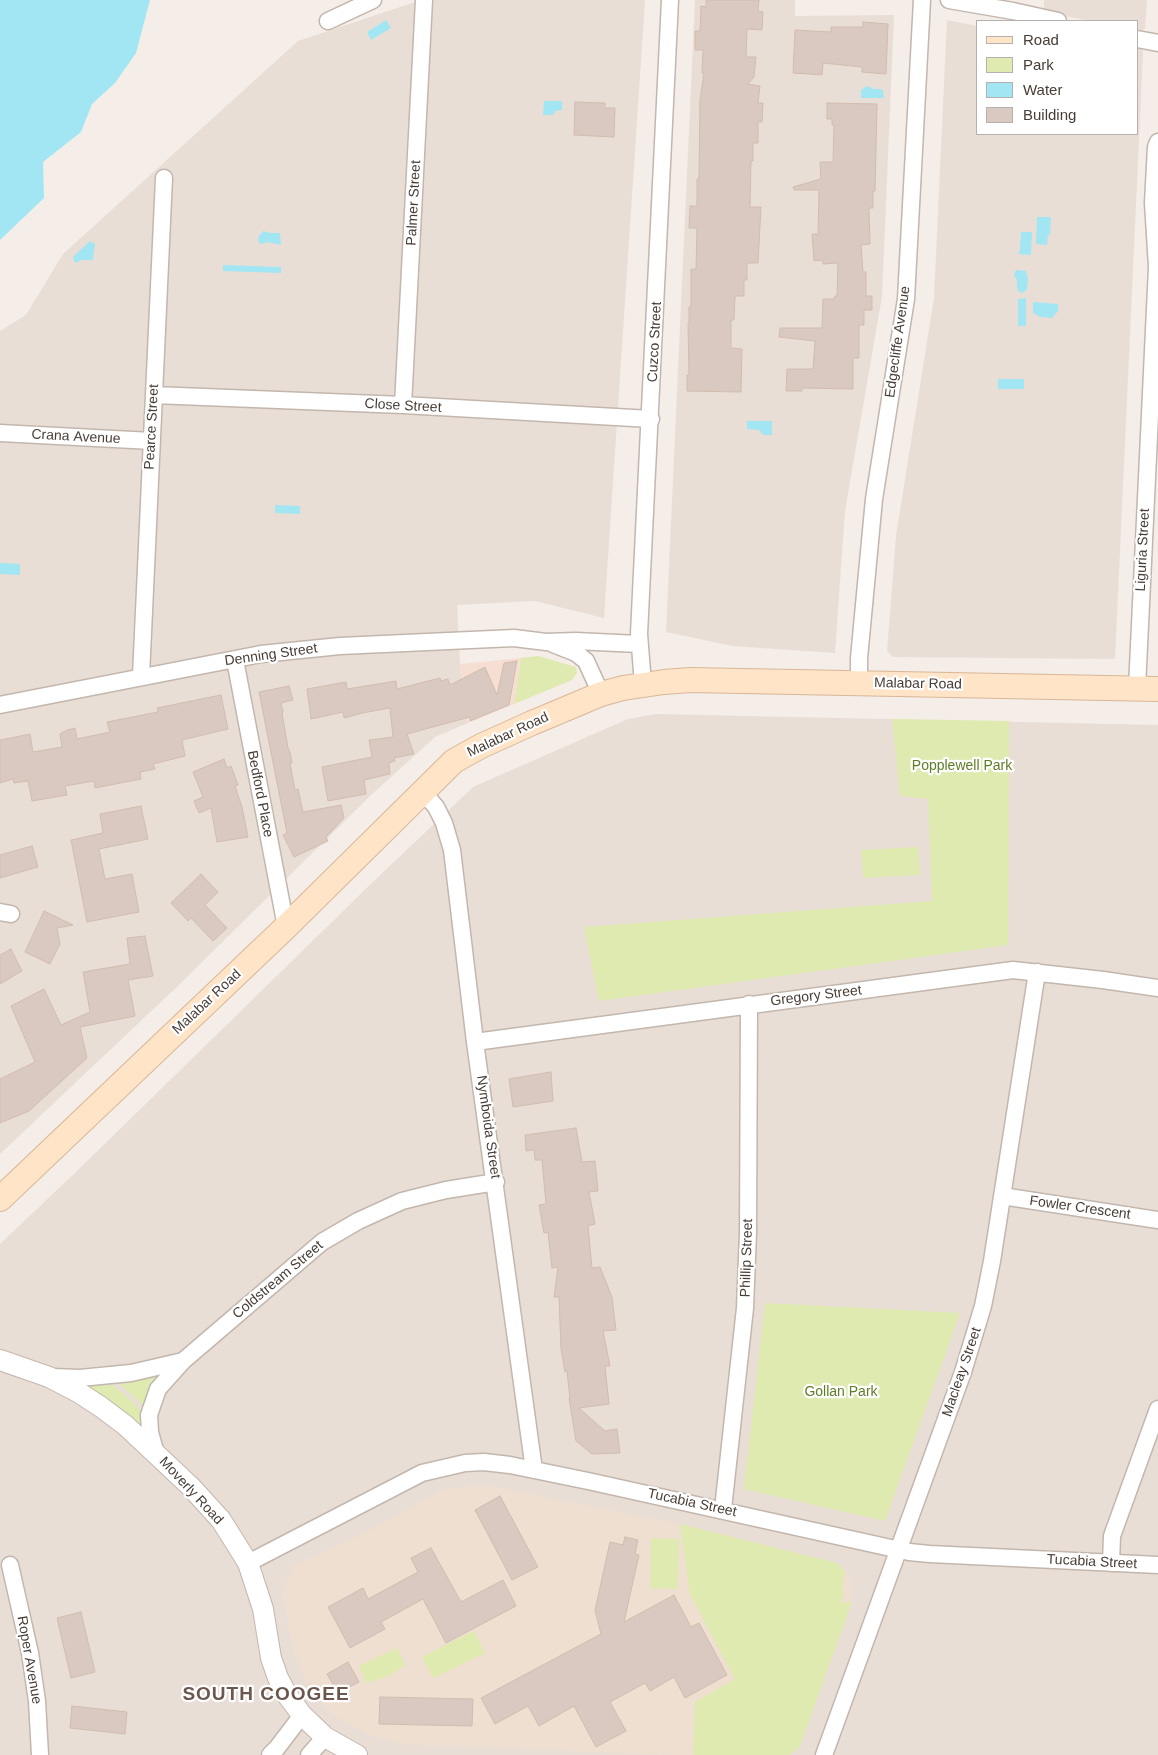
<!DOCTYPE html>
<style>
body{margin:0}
#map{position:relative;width:1158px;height:1755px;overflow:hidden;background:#f4ede8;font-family:Helvetica,sans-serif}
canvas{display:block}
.legend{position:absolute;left:976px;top:20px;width:162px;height:115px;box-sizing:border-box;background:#fff;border:1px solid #b6b1af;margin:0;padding:6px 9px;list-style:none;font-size:15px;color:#483d36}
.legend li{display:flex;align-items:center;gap:10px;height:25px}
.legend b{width:25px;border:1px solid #b6b1af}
</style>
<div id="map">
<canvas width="1158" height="1755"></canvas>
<ul class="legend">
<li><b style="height:6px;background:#ffe4c7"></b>Road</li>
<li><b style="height:14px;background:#deeaaf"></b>Park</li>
<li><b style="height:14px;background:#a2e6f3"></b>Water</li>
<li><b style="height:14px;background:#dac9c0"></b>Building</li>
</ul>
</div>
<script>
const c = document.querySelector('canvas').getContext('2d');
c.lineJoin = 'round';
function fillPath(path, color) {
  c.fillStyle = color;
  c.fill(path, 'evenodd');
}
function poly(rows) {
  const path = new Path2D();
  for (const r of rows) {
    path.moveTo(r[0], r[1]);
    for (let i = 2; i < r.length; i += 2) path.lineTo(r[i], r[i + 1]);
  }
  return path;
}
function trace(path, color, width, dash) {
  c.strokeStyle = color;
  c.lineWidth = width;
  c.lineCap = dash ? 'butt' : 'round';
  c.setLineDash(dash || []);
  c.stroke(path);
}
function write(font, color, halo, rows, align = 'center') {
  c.font = font + ' Helvetica,sans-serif';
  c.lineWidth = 4.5;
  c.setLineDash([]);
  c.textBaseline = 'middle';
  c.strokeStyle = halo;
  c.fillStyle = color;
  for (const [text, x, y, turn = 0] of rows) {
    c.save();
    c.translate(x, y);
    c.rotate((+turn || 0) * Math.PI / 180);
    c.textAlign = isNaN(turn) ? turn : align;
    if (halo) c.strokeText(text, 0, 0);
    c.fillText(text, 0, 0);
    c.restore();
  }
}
const residential = poly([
 [421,0,645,0,604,618,535,601,457,605,460,664,468,723,435,737,370,796,182,982,0,1154,0,331,26,315,63,254,298,41],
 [695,0,795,0,795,16,894,15,882,296,845,511,835,653,732,646,666,632],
 [1044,0,1147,0,1145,29,1137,31,1137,21,1091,21,1044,12],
 [947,20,977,26,977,134,1137,134,1137,47,1141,48,1143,52,1115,659,893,657,887,651,896,536,934,298],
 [656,714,1158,725,1158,1755,0,1755,0,1244,78,1170,376,879,473,787,628,719]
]);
const commercial = poly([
 [521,658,514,704,468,723,460,664]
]);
const education = poly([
 [481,1484,680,1524,837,1563,845,1571,852,1586,852,1602,800,1746,789,1755,671,1755,400,1744,371,1735,335,1716,313,1694,295,1656,282,1594,293,1566,357,1537,441,1491]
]);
const green = poly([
 [538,656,576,667,577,673,572,680,514,704,521,658],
 [892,719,1009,721,1008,945,599,1001,584,927,932,901,928,799,900,796],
 [918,847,920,875,863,878,861,850],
 [765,1303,960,1313,885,1521,744,1489],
 [167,1371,143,1405,120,1385,128,1383],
 [113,1385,138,1407,141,1412,140,1430,80,1386],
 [680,1524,837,1563,845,1571,842,1591,844,1592,841,1603,852,1602,800,1746,789,1755,693,1755,695,1702,735,1679,690,1594],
 [651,1538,679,1539,678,1589,650,1588],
 [474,1631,485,1653,433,1678,422,1657],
 [397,1648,405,1665,389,1676,366,1683,359,1666]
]);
const water = poly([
 [0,0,150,0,136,53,115,83,92,104,81,132,43,162,44,198,0,240],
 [386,20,391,28,371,40,367,32],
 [867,86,874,89,882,89,883,91,884,98,861,98,861,90],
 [544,101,562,101,562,110,555,111,553,115,543,115],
 [1037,217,1051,217,1050,235,1048,235,1047,245,1036,244],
 [263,231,270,233,280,233,281,245,267,242,261,244,258,241,259,236],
 [1021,232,1032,232,1031,255,1018,254,1020,250],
 [90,241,92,243,95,243,93,260,82,260,75,263,73,257],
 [223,265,281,267,281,273,223,271],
 [1016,270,1026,271,1028,279,1027,289,1023,293,1018,291,1017,286,1017,280,1014,275],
 [1026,298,1026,326,1018,326,1018,299],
 [1033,302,1058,304,1058,311,1052,318,1040,317,1033,313],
 [998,379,1024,379,1024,389,998,389],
 [747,421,772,421,772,435,763,435,759,430,747,429],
 [275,505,300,506,300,514,275,513],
 [0,563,20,564,20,575,0,574]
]);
const building = poly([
 [706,0,759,0,758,11,763,12,762,30,747,29,746,57,756,57,754,77,748,84,760,86,758,103,763,103,762,122,758,122,758,143,753,143,753,161,751,161,750,207,761,207,758,263,747,263,747,280,744,280,744,296,735,296,734,320,731,320,731,348,742,349,741,392,687,391,687,375,689,375,688,323,689,323,689,307,691,307,691,269,696,269,697,228,689,228,690,206,697,206,697,179,699,179,700,100,704,73,702,73,703,50,695,50,695,31,700,31,701,6,706,7,706,0],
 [863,22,888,24,886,74,862,72,862,67,823,63,822,75,793,73,795,30,831,32,831,27,863,27,863,22],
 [575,102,605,103,605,108,615,108,614,137,574,135,575,102],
 [827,103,877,104,875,191,873,191,873,208,869,208,870,244,861,245,863,272,866,272,866,296,872,296,872,310,864,310,864,325,859,325,859,358,853,358,853,389,802,388,802,391,786,391,787,369,813,369,815,341,779,337,780,328,822,328,823,299,834,299,835,296,837,296,838,263,823,264,822,260,814,261,812,234,818,234,819,190,794,190,793,187,821,179,820,162,833,162,834,125,832,125,832,119,827,119,827,103],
 [517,661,509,705,470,721,470,717,407,734,414,754,394,758,395,761,389,763,390,774,364,780,366,794,328,801,322,767,372,757,369,740,393,737,390,708,362,713,344,718,343,712,311,719,307,689,346,682,347,689,396,681,397,689,440,678,441,681,448,679,450,685,485,667,497,695,504,663,517,661],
 [289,686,293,700,281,703,283,712,282,713,288,748,290,752,292,763,290,763,295,790,298,789,303,812,341,805,344,818,326,837,328,841,294,857,283,835,287,833,259,692,289,686],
 [221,695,228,729,182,740,185,756,153,764,155,769,140,772,141,779,95,788,94,781,65,786,67,795,32,801,28,781,14,783,13,779,0,783,0,740,30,734,33,752,62,747,60,734,67,730,75,728,77,739,110,732,107,722,158,712,157,708,221,695],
 [224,759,227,768,231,766,238,785,235,786,242,807,248,837,217,842,211,808,199,813,194,801,203,797,193,772,224,759],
 [141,806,148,839,99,849,105,879,132,874,139,912,87,922,71,840,103,833,100,814,141,806],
 [32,846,38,867,0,878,0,855,32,846],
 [201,874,218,892,205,905,227,928,213,941,191,918,188,921,171,903,201,874],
 [44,911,73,925,57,928,60,944,50,964,25,952,44,911],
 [145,936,153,976,128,980,135,1016,80,1027,87,1058,29,1111,0,1123,0,1079,35,1062,11,1006,44,989,61,1025,90,1012,83,972,130,964,127,938,145,936],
 [11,949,22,971,0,984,0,955,11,949],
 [551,1072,553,1101,513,1107,509,1079,551,1072],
 [576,1128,582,1162,595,1161,598,1191,589,1192,595,1224,588,1226,592,1268,600,1267,612,1297,616,1330,603,1331,610,1366,605,1366,609,1404,579,1408,605,1431,617,1429,620,1453,592,1454,576,1441,569,1398,570,1399,567,1371,565,1372,561,1349,559,1297,554,1297,558,1267,552,1268,548,1232,544,1233,539,1205,546,1204,542,1160,535,1160,534,1150,526,1151,525,1135,576,1128],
 [500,1496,538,1567,512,1580,475,1510,500,1496],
 [625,1537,638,1540,635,1554,639,1555,624,1622,674,1595,691,1627,699,1623,727,1675,685,1698,674,1677,650,1691,645,1683,610,1702,626,1731,596,1747,574,1706,539,1726,528,1706,495,1724,481,1698,601,1634,595,1610,610,1542,623,1545,625,1537],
 [431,1548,461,1602,503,1580,516,1606,446,1643,423,1599,381,1622,385,1629,350,1648,328,1607,363,1588,368,1599,418,1572,411,1558,431,1548],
 [81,1612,95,1672,71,1678,57,1618,81,1612],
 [348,1662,359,1682,338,1693,327,1674,348,1662],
 [380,1697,473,1699,472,1726,379,1724,380,1697],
 [72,1706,127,1712,125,1734,70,1728,72,1706]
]);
const minor = poly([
 [949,0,1013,11,1058,21],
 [328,21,373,0],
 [1137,39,1158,43],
 [154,395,403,405,651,419],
 [403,405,424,0],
 [0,433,152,441],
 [553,644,576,653,586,661,601,694],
 [235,660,286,927],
 [141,676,164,178],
 [859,683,859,658,874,499,906,299,922,0],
 [643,684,639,634,670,0],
 [1137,688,1157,267,1153,203,1156,147,1158,142],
 [0,705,261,654,340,646,514,638,546,642,575,641,639,644],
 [422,791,436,807,444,823,452,850,475,1042,534,1470],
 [0,912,11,914],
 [475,1042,1013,970,1103,980,1158,988],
 [1002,1196,1158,1220],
 [52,1377,80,1378,131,1373,183,1361],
 [156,1454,150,1432,149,1415,158,1389,183,1361,322,1242,358,1221,402,1201,446,1190,496,1182],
 [723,1509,745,1308,748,1233,749,1004],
 [248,1563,422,1473,465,1463,484,1462,510,1465,588,1481,909,1552,930,1554,1158,1565],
 [1111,1563,1112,1536,1158,1409],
 [10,1565,30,1653,37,1701,40,1755],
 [270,1755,277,1748,302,1715],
 [309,1755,325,1737],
 [824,1755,963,1372,983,1306,992,1261,1037,972]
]);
const tertiary = poly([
 [0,1360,49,1377,78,1392,101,1407,125,1425,156,1454,191,1487,221,1520,248,1563,263,1609,271,1658,278,1678,287,1695,302,1715,325,1737,357,1755]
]);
const secondary = poly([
 [0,1199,286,927,454,761,481,746,532,723,601,694,623,688,664,682,690,680,1158,689]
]);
const streetNames = [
 ["Palmer Street",414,203,-87],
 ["Cuzco Street",655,342,-87],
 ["Edgecliffe Avenue",898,342,-82],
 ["Close Street",403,406,3],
 ["Pearce Street",152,427,-87],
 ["Crana Avenue",76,437,3],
 ["Liguria Street",1143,550,-87],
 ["Denning Street",271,655,-8],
 ["Malabar Road",918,684,1],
 ["Malabar Road",508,735,-25],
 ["Bedford Place",260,794,79],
 ["Gregory Street",816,996,-7],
 ["Malabar Road",207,1002,-43],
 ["Nymboida Street",488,1127,82],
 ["Fowler Crescent",1080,1208,8],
 ["Phillip Street",747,1258,-88],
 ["Coldstream Street",278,1280,-40],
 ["Macleay Street",962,1372,-71],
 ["Moverly Road",191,1491,47],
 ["Tucabia Street",692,1503,12],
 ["Tucabia Street",1092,1562,3],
 ["Roper Avenue",29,1660,80]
];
const parkNames = [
 ["Popplewell Park",962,766],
 ["Gollan Park",841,1392]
];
const districtNames = [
 ["SOUTH COOGEE",266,1695]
];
fillPath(residential, '#e9ded6');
fillPath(commercial, '#f7ded2');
fillPath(education, '#eedfd1');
fillPath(green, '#deeaaf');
fillPath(water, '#a2e6f3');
fillPath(building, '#dac9c0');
trace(building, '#d2bcaf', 1);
trace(minor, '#c3b6ad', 19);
trace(tertiary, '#c3b6ad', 22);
trace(secondary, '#d9b798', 26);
trace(minor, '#fff', 16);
trace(tertiary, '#fff', 20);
trace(secondary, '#ffe4c7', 24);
write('14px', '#483d36', '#fff', streetNames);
write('14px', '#5d7d26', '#fff', parkNames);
c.letterSpacing = '1px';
write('bold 19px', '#6b574d', '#fff', districtNames);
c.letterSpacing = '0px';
</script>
